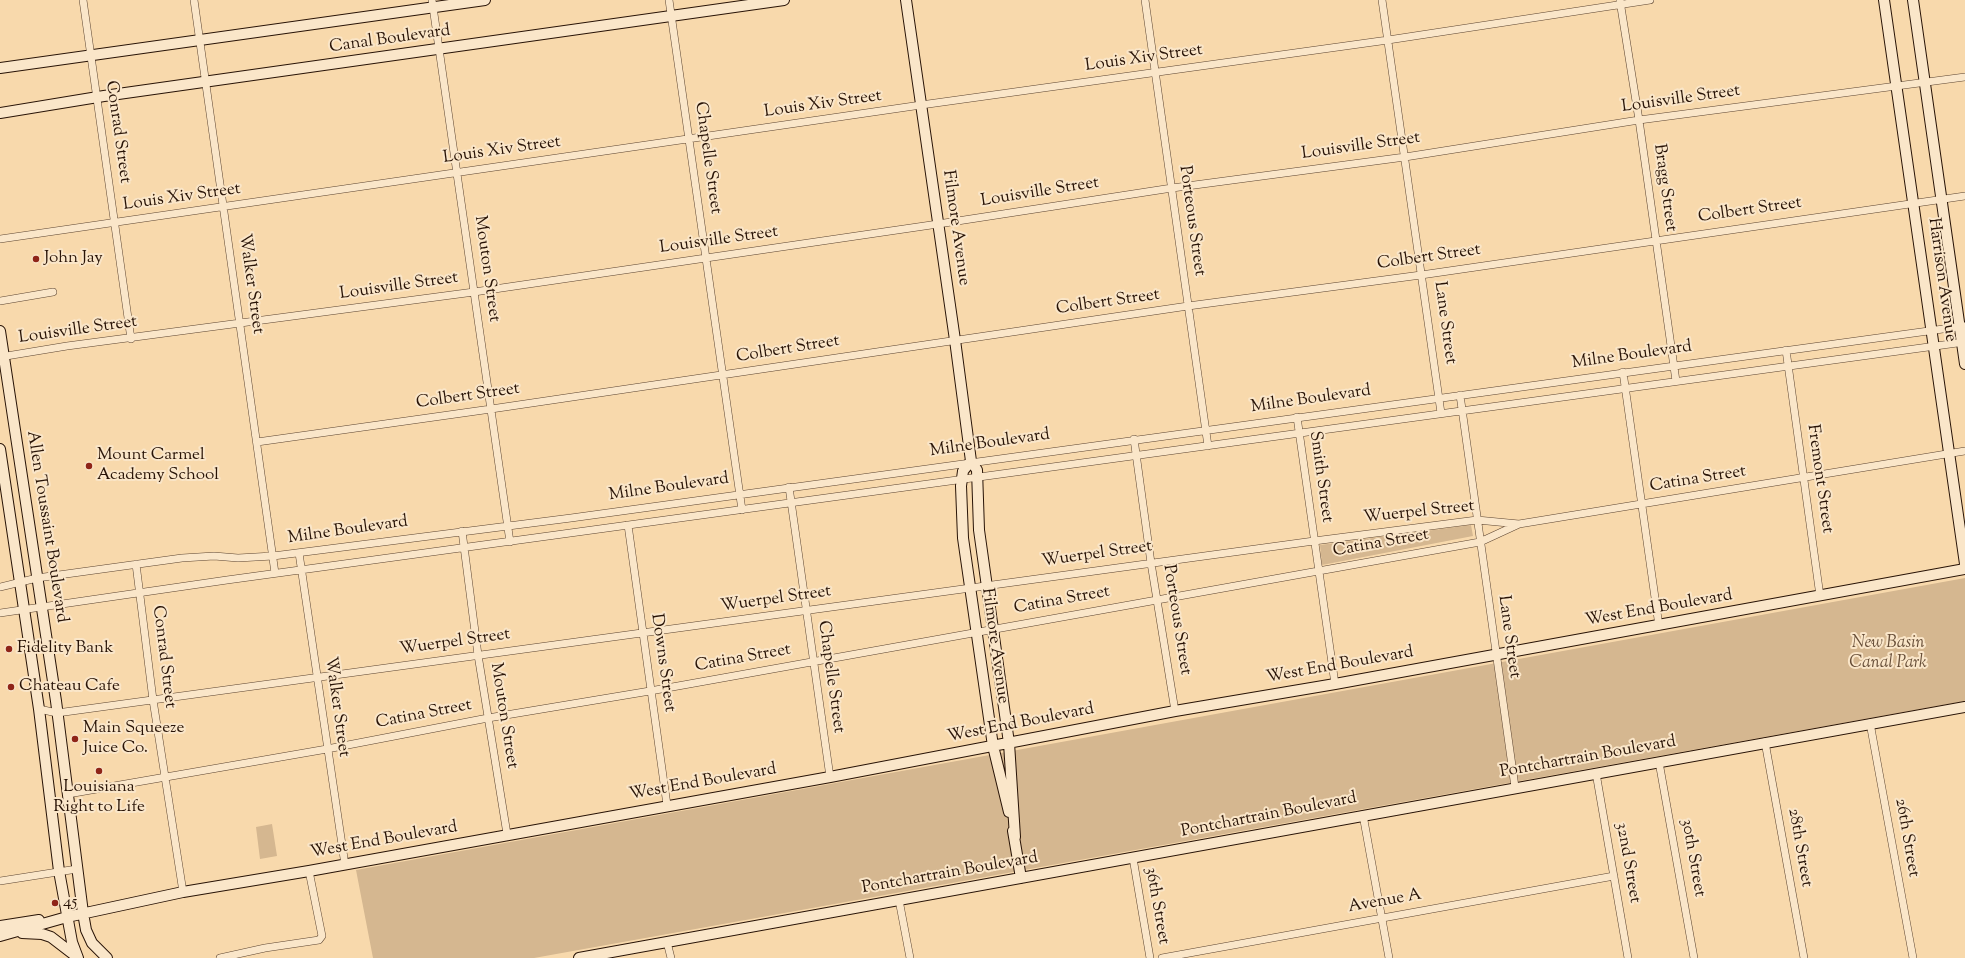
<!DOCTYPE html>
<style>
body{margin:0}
canvas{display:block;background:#f8d9ac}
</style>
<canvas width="1965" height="958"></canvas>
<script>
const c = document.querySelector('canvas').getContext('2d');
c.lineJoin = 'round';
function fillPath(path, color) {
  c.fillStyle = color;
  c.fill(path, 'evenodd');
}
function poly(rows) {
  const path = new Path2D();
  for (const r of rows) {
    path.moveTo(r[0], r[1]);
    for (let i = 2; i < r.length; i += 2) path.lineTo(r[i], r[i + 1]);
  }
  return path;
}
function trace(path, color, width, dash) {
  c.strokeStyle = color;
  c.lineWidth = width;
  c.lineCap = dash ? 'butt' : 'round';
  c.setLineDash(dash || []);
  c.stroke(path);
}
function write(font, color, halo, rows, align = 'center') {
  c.font = font + ' "Sorts Mill Goudy",serif';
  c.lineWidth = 4;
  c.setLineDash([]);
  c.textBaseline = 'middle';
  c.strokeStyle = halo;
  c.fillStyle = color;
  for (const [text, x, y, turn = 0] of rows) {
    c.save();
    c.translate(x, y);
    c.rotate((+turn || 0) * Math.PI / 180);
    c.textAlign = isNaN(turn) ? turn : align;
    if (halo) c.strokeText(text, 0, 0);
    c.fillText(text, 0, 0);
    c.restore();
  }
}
const green = poly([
 [1471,525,1473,536,1322,565,1320,545],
 [1965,578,1965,701,534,958,373,958,356,870],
 [272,824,277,856,260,859,256,827]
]);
const street = poly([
 [83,0,131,339],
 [194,0,275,573],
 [432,0,510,542],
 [669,0,742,510],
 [1145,0,1208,446],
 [1382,0,1441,413],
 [1620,1,1639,120,1676,381],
 [0,239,921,105,1388,40,1650,0],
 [0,301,53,292],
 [1786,350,1820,596],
 [0,357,67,346,474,292,938,224,1172,188,1405,157,1639,120,1965,77],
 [1623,372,1659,626],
 [1460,395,1515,787],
 [1297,417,1335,684],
 [1134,439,1151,563,1175,711],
 [257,442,491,409,1188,306,1421,275,1965,196],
 [789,487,830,777],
 [628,525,667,805],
 [462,531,478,655,507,834],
 [299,553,345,865],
 [136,564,153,700,183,892],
 [0,587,37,578,182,558,214,556,238,558,273,556,571,518,1965,326],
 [0,613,227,580,1965,342],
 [39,709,57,713,1314,541,1477,520,1519,524],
 [1870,723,1913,958],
 [1765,742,1804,958],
 [1659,762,1694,958],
 [1596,773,1628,958],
 [68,794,327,749,488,718,650,691,1480,542,1519,524,1965,451],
 [1363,815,1389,958],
 [1133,858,1150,958],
 [0,881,77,869],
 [899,900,910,958],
 [667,942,671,958],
 [220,958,265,948,319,940,322,936,309,871],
 [1162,958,1614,876]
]);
const secondary = poly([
 [906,0,955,340,971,461,977,470,979,530,1009,743,1015,837],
 [1884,0,1965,564],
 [1913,0,1965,364],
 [0,68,485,0],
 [0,113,104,96,784,0],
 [0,331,56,701,83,913,86,930,92,943,107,958],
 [0,449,39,709,59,871,72,942,78,958],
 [971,461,963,471,961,486,963,538,993,746,1009,812],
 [1013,831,1021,878],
 [0,926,39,920],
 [22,933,42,934,51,937,77,957],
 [0,936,67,917,183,892,309,871,830,777,1175,711,1335,684,1965,569],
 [579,958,1965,707]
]);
const markers = [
 [36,259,4,"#8f2418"],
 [89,466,4,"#8f2418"],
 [9,649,4,"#8f2418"],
 [11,687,4,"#8f2418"],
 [75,739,4,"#8f2418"],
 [99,771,4,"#8f2418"],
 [55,903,4,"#8f2418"]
];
const streetNames = [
 ["Canal Boulevard",390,40,-8],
 ["Louis Xiv Street",1144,59,-8],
 ["Louisville Street",1681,100,-8],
 ["Louis Xiv Street",823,105,-8],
 ["Conrad Street",117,132,82],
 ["Louisville Street",1361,147,-8],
 ["Louis Xiv Street",502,151,-8],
 ["Chapelle Street",707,158,82],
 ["Bragg Street",1664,188,82],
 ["Louisville Street",1040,193,-9],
 ["Louis Xiv Street",182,198,-8],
 ["Colbert Street",1750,211,-8],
 ["Porteous Street",1191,221,82],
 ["Filmore Avenue",955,228,82],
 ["Louisville Street",719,241,-8],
 ["Colbert Street",1429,258,-8],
 ["Mouton Street",486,269,82],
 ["Harrison Avenue",1941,280,82],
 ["Walker Street",250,284,82],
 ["Louisville Street",399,287,-8],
 ["Colbert Street",1108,303,-8],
 ["Lane Street",1444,323,82],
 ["Louisville Street",78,331,-8],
 ["Colbert Street",788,350,-9],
 ["Milne Boulevard",1632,356,-8],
 ["Colbert Street",468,397,-8],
 ["Milne Boulevard",1311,400,-8],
 ["Milne Boulevard",990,444,-8],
 ["Smith Street",1320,477,82],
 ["Fremont Street",1819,479,82],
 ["Catina Street",1698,480,-9],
 ["Milne Boulevard",669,488,-8],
 ["Wuerpel Street",1419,513,-6],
 ["Allen Toussaint Boulevard",46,527,81],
 ["Milne Boulevard",348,531,-8],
 ["Catina Street",1381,544,-10],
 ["Wuerpel Street",1097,555,-8],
 ["Wuerpel Street",776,600,-8],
 ["Catina Street",1062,601,-10],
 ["West End Boulevard",1659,609,-10],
 ["Porteous Street",1176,620,81],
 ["Lane Street",1508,637,82],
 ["Wuerpel Street",455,643,-8],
 ["Filmore Avenue",994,646,82],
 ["Conrad Street",163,657,83],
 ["Catina Street",743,659,-10],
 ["Downs Street",662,663,82],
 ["West End Boulevard",1340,666,-10],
 ["Chapelle Street",830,677,82],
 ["Walker Street",336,707,82],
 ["Catina Street",424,715,-11],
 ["Mouton Street",503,716,81],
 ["West End Boulevard",1021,724,-11],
 ["Pontchartrain Boulevard",1588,758,-10],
 ["West End Boulevard",703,783,-10],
 ["Pontchartrain Boulevard",1269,816,-11],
 ["26th Street",1906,838,80],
 ["West End Boulevard",384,841,-10],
 ["28th Street",1799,848,80],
 ["30th Street",1692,858,80],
 ["32nd Street",1627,863,80],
 ["Pontchartrain Boulevard",950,874,-10],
 ["Avenue A",1385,902,-10],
 ["36th Street",1156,906,80]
];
const poiNames = [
 ["John Jay",44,259],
 ["Mount Carmel",97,456],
 ["Academy School",97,476],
 ["Fidelity Bank",17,649],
 ["Chateau Cafe",19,687],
 ["Main Squeeze",83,729],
 ["Juice Co.",83,749],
 ["Louisiana",99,788,"center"],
 ["Right to Life",99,808,"center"],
 ["45",63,903]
];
const parkNames = [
 ["New Basin",1888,644],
 ["Canal Park",1888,664]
];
fillPath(green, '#d5b790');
trace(street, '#5c4430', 8);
trace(secondary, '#281306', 12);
trace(street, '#fae6c9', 7);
trace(secondary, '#fae6c9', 10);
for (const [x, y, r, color] of markers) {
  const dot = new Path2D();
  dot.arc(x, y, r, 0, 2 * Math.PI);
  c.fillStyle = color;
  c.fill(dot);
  trace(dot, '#fae6c9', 1.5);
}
write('17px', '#281306', '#fae6c9', streetNames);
write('17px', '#281306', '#fae6c9', poiNames, 'left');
write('italic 17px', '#654c36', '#fae6c9', parkNames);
</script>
